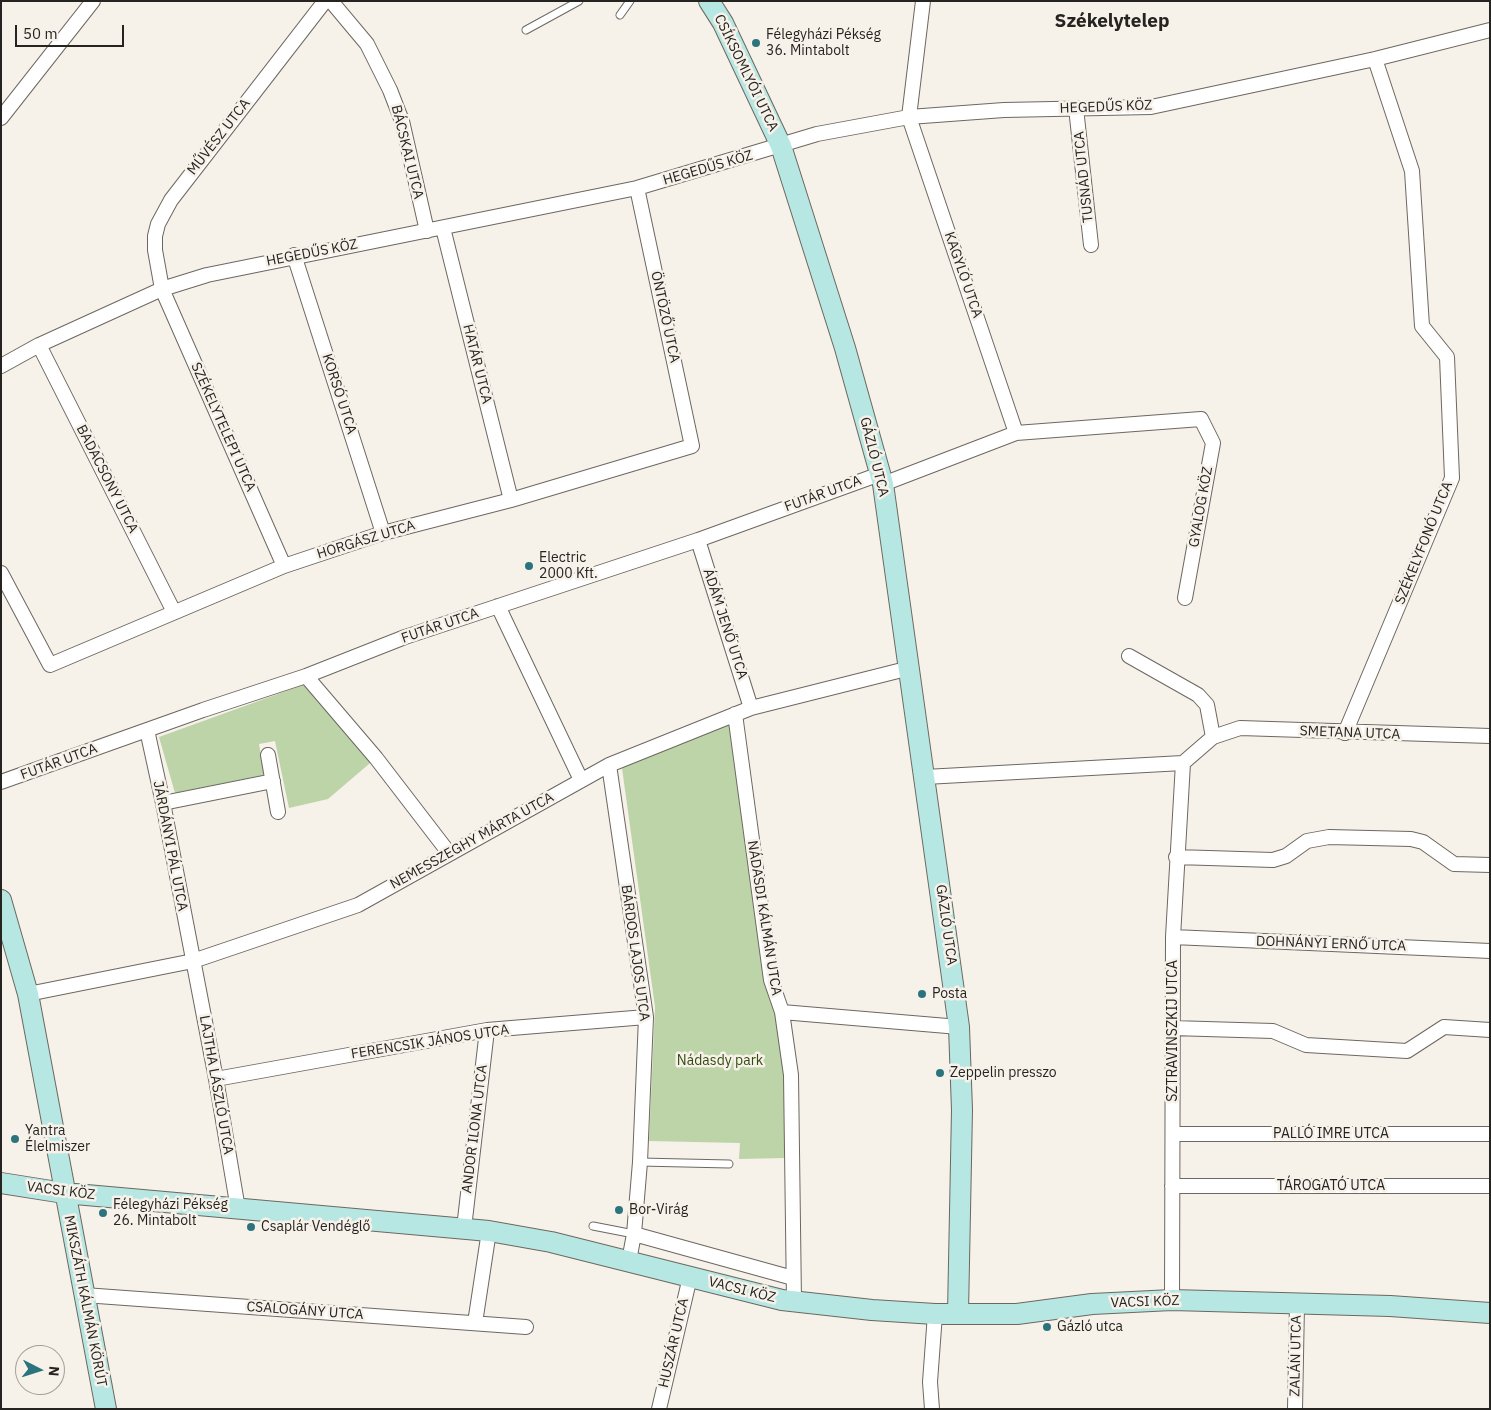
<!DOCTYPE html>
<meta charset="utf-8">
<style>
body{margin:0}
#map{position:relative;width:1491px;height:1410px;overflow:hidden;background:#f6f1e9;font-family:"IBM Plex Sans",sans-serif}
canvas{display:block}
.frame{position:absolute;inset:0;border:2px solid #262421;pointer-events:none}
.north{position:absolute;left:15px;top:1345px;width:50px;height:50px;box-sizing:border-box;background:#f6f1e9;border:1px solid #a39f99;border-radius:50%;rotate:95deg;font-size:14px;font-weight:700;line-height:20px;text-align:center;color:#262421}
.north::after{content:'';display:block;margin:auto;width:18px;height:22px;background:#2c747d;clip-path:polygon(50% 0,100% 100%,50% 72%,0 100%)}
.scale{position:absolute;left:15px;top:25px;width:109px;height:22px;box-sizing:border-box;border:2px solid #262421;border-top:0;padding-left:6px;font-size:15px;line-height:18px;white-space:nowrap;color:#262421;-webkit-text-stroke:4px #f6f1e9;paint-order:stroke}
</style>
<div id="map">
<canvas width="1491" height="1410"></canvas>
<div class="frame"></div>
<div class="north">N</div>
<div class="scale">50 m</div>
</div>
<script>
const c = document.querySelector('canvas').getContext('2d');
c.lineJoin = 'round';
function fillPath(path, color) {
  c.fillStyle = color;
  c.fill(path, 'evenodd');
}
function poly(rows) {
  const path = new Path2D();
  for (const r of rows) {
    path.moveTo(r[0], r[1]);
    for (let i = 2; i < r.length; i += 2) path.lineTo(r[i], r[i + 1]);
  }
  return path;
}
function trace(path, color, width, dash) {
  c.strokeStyle = color;
  c.lineWidth = width;
  c.lineCap = dash ? 'butt' : 'round';
  c.setLineDash(dash || []);
  c.stroke(path);
}
function write(font, color, halo, rows, align = 'center') {
  c.font = font + ' "IBM Plex Sans",sans-serif';
  c.lineWidth = 5;
  c.setLineDash([]);
  c.textBaseline = 'middle';
  c.strokeStyle = halo;
  c.fillStyle = color;
  for (const [text, x, y, turn = 0] of rows) {
    c.save();
    c.translate(x, y);
    c.rotate((+turn || 0) * Math.PI / 180);
    c.textAlign = isNaN(turn) ? turn : align;
    if (halo) c.strokeText(text, 0, 0);
    c.fillText(text, 0, 0);
    c.restore();
  }
}
const green = poly([
 [311,682,376,758,328,799,289,808,275,741,259,744,264,775,175,793,159,737],
 [728,721,771,995,787,1033,785,1158,739,1159,740,1143,649,1141,655,1007,622,768]
]);
const lane = poly([
 [620,15,630,1],
 [526,30,579,1],
 [640,1162,729,1164],
 [593,1226,634,1234]
]);
const street = poly([
 [331,1,367,44,390,90,402,121,427,231],
 [923,1,909,117,1016,433],
 [1076,108,1091,245],
 [1,118,93,1],
 [443,228,511,500],
 [294,255,383,533],
 [39,345,174,612],
 [1,366,39,345,162,289,207,275,637,188,817,134,909,117,1004,110,1151,107,1375,59,1490,30],
 [883,484,1016,433,1201,419,1213,443,1185,598],
 [698,540,751,708],
 [284,566,162,289,155,250,155,236,158,224,171,200,325,1],
 [1,573,50,665,284,566,383,533,511,500,692,446,637,188],
 [498,606,581,780],
 [1129,656,1198,695,1207,705,1213,737],
 [306,676,376,758,449,853],
 [735,714,771,980,782,1012,791,1075,794,1301],
 [147,730,163,803,216,1079,238,1209],
 [1345,733,1452,478,1447,357,1422,326,1412,171,1375,59],
 [268,755,278,812],
 [1183,763,1213,737,1240,728,1490,736],
 [609,765,646,1017,640,1162,634,1234,629,1261],
 [925,777,1183,763],
 [1,782,203,710,306,676,405,637,698,540,880,474],
 [163,803,273,781],
 [1176,857,1273,860,1286,856,1307,841,1329,837,1411,839,1423,842,1454,864,1490,865],
 [1173,937,1490,951],
 [28,994,193,961,358,905,609,765,751,708,910,668],
 [782,1012,959,1027],
 [1172,1028,1273,1031,1306,1045,1407,1051,1444,1027,1490,1030],
 [216,1079,487,1030,646,1017],
 [1173,1134,1490,1134],
 [1172,1186,1490,1186],
 [464,1228,487,1030],
 [634,1234,793,1278],
 [84,1295,526,1327],
 [1172,1300,1173,937,1183,763],
 [475,1323,489,1231],
 [659,1409,690,1277],
 [932,1409,930,1382,935,1314],
 [1295,1409,1297,1304]
]);
const secondary = poly([
 [709,1,723,23,781,146,845,348,883,484,959,1027,962,1110,958,1313],
 [1,900,28,994,106,1409],
 [1,1183,64,1193,489,1231,551,1242,782,1300,872,1310,935,1314,1017,1314,1092,1304,1172,1300,1390,1306,1490,1313]
]);
const markers = [
 [756,43,5,"#2c747d"],
 [529,566,5,"#2c747d"],
 [922,994,5,"#2c747d"],
 [940,1073,5,"#2c747d"],
 [15,1139,5,"#2c747d"],
 [619,1210,5,"#2c747d"],
 [103,1213,5,"#2c747d"],
 [251,1227,5,"#2c747d"],
 [1047,1327,5,"#2c747d"]
];
const poiNames = [
 ["Félegyházi Pékség",766,35],
 ["36. Mintabolt",766,51],
 ["Electric",539,558],
 ["2000 Kft.",539,574],
 ["Posta",932,994],
 ["Zeppelin presszo",950,1073],
 ["Yantra",25,1131],
 ["Élelmiszer",25,1147],
 ["Félegyházi Pékség",113,1205],
 ["26. Mintabolt",113,1221],
 ["Bor-Virág",629,1210],
 ["Csaplár Vendéglő",261,1227],
 ["Gázló utca",1057,1327]
];
const streetNames = [
 ["CSÍKSOMLYÓI UTCA",746,73,64],
 ["HEGEDŰS KÖZ",1106,107,-2],
 ["MŰVÉSZ UTCA",219,137,-52],
 ["BÁCSKAI UTCA",407,152,76],
 ["HEGEDŰS KÖZ",708,168,-16],
 ["TUSNÁD UTCA",1084,177,-96],
 ["HEGEDŰS KÖZ",312,253,-11],
 ["KAGYLÓ UTCA",963,275,71],
 ["ÖNTÖZŐ UTCA",665,317,78],
 ["HATÁR UTCA",477,364,76],
 ["KORSÓ UTCA",339,394,72],
 ["SZÉKELYTELEPI UTCA",223,427,66],
 ["GÁZLÓ UTCA",874,457,76],
 ["BADACSONY UTCA",107,479,63],
 ["FUTÁR UTCA",823,494,-20],
 ["GYALOG KÖZ",1201,507,-80],
 ["HORGÁSZ UTCA",366,540,-17],
 ["SZÉKELYFONÓ UTCA",1424,543,-68],
 ["ÁDÁM JENŐ UTCA",725,624,72],
 ["FUTÁR UTCA",440,626,-19],
 ["SMETANA UTCA",1350,733,2],
 ["FUTÁR UTCA",59,762,-20],
 ["NEMESSZEGHY MÁRTA UTCA",472,841,-29],
 ["JÁRDÁNYI PÁL UTCA",170,846,79],
 ["NÁDASDI KÁLMÁN UTCA",764,918,81],
 ["GÁZLÓ UTCA",946,925,82],
 ["DOHNÁNYI ERNŐ UTCA",1331,944,2],
 ["BÁRDOS LAJOS UTCA",635,953,82],
 ["SZTRAVINSZKIJ UTCA",1173,1031,-90],
 ["FERENCSIK JÁNOS UTCA",430,1042,-9],
 ["LAJTHA LÁSZLÓ UTCA",216,1085,80],
 ["ANDOR ILONA UTCA",475,1129,-83],
 ["PALLÓ IMRE UTCA",1331,1134],
 ["TÁROGATÓ UTCA",1331,1186],
 ["VACSI KÖZ",61,1191,7],
 ["VACSI KÖZ",742,1290,14],
 ["MIKSZÁTH KÁLMÁN KÖRÚT",85,1301,79],
 ["VACSI KÖZ",1145,1302,-2],
 ["CSALOGÁNY UTCA",305,1311,4],
 ["HUSZÁR UTCA",674,1343,-77],
 ["ZALÁN UTCA",1296,1356,-89]
];
const parkNames = [
 ["Nádasdy park",720,1061]
];
const districtNames = [
 ["Székelytelep",1112,22]
];
fillPath(green, '#bdd3a8');
trace(lane, '#6c6861', 9);
trace(street, '#6c6861', 16);
trace(secondary, '#6c6861', 22);
trace(lane, '#fff', 7);
trace(street, '#fff', 14);
trace(secondary, '#b6e7e2', 20);
for (const [x, y, r, color] of markers) {
  const dot = new Path2D();
  dot.arc(x, y, r, 0, 2 * Math.PI);
  c.fillStyle = color;
  c.fill(dot);
  trace(dot, '#f6f1e9', 2);
}
write('14px', '#262421', '#f6f1e9', poiNames, 'left');
write('14px', '#262421', '#f6f1e9', streetNames);
write('14px', '#334b0c', '#f6f1e9', parkNames);
write('bold 19px', '#262421', '#f6f1e9', districtNames);
</script>
